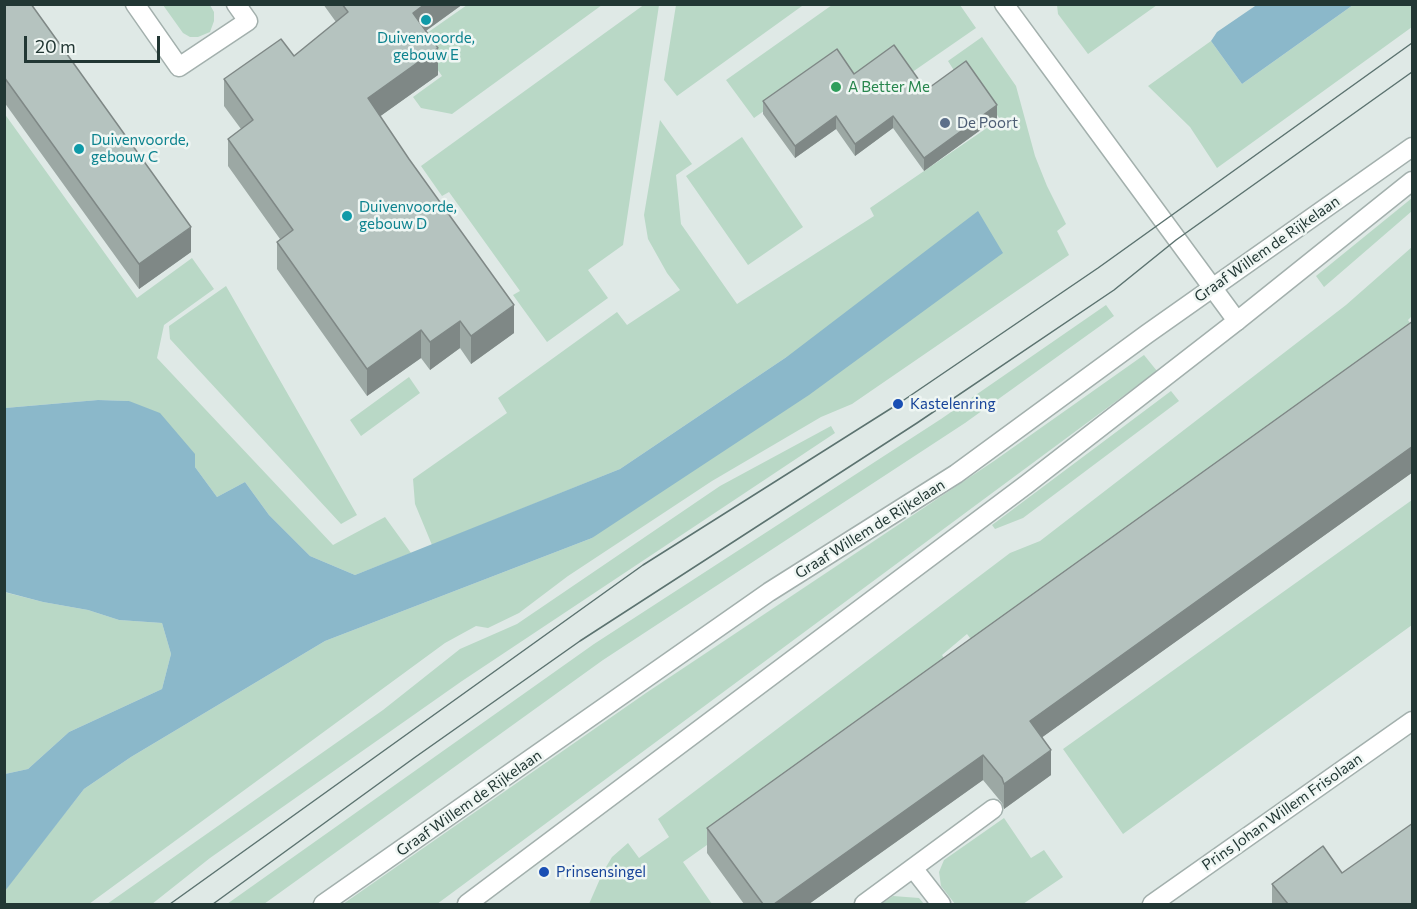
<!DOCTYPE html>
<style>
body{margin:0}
#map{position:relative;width:1417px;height:909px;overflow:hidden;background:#dfe9e6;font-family:Commissioner,sans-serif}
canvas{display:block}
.frame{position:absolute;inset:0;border:6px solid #223734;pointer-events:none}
.scale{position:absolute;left:24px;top:36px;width:136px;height:27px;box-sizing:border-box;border:3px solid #223734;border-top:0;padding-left:8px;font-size:18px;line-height:21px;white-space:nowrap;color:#223734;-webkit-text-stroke:4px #eff6f3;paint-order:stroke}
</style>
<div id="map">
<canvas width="1417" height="909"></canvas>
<div class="frame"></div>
<div class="scale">20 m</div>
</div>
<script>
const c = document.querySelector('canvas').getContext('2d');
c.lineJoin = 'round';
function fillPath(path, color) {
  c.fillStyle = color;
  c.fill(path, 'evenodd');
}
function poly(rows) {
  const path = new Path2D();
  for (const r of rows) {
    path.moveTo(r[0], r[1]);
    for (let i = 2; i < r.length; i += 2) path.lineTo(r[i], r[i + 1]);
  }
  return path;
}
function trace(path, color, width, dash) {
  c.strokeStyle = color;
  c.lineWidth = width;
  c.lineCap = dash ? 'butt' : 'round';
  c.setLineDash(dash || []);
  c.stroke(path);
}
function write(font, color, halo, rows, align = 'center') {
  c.font = font + ' Commissioner,sans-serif';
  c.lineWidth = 5;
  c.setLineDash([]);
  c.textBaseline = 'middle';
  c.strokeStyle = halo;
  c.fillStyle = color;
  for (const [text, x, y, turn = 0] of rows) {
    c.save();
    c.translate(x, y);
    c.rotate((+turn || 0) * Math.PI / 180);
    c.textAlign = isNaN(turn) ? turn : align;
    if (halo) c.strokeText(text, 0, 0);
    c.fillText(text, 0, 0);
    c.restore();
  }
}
const green = poly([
 [645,4,659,5,623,245,588,270,608,298,547,342,513,295,520,291,449,192,442,196,421,166],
 [163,5,210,5,214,12,214,21,210,32,198,37,190,37,183,33],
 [467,5,602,5,452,114,421,108,413,97,442,76,417,40],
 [801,5,802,6,677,96,664,80,676,5],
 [832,5,960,5,976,28,908,75,854,83,837,59,754,118,726,80],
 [1057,5,1057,4,1157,5,1088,54,1058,14],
 [1353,5,1412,5,1412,27,1217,168,1190,127,1148,86,1211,41,1242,84],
 [982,37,1016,86,1035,156,1047,186,1066,224,1057,231,1069,255,852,404,821,417,712,481,568,576,519,613,488,628,476,626,445,643,89,904,5,904,5,891,13,879,84,789,131,757,325,641,592,538,788,356,620,469,432,545,415,504,413,479,507,413,498,398,617,312,627,325,680,290,667,273,648,239,644,215,660,120,692,164,676,175,681,224,737,304,874,216,870,208,1000,119,966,72,955,72,948,61],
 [4,113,137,298,192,258,214,289,164,325,157,358,333,545,385,517,411,553,355,575,310,556,269,515,245,482,217,497,195,467,129,401,98,400,5,408],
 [742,137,803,227,748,265,686,176],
 [1412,198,1412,211,1324,287,1316,276],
 [1412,247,1412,316,1408,320,1412,326,980,651,967,634,942,655,952,671,683,862,712,904,589,904,603,872,612,857,628,843,639,858,669,837,658,819,1010,553,1040,541,1346,305],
 [226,286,357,515,341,524,170,339,169,326],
 [1106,305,1114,316,965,423,603,660,264,904,227,904,594,644,941,419],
 [1144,355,1157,371,437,904,343,904,646,693,994,461],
 [409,377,420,393,361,436,350,420],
 [1171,391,1179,401,1023,518,995,529,992,525],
 [831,426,835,433,462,681,210,858,152,904,107,904,383,710,460,649,517,624,720,486],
 [1412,500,1412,625,1123,834,1063,749],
 [4,592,43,602,88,610,119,620,162,623,171,654,162,689,69,732,28,769,5,774],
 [1004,818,1031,858,1044,850,1063,877,1023,904,955,904,941,886,939,872,944,860],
 [893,896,919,898,924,904,881,904]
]);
const water = poly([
 [1258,4,1353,4,1353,5,1242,84,1211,41,1217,32],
 [978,211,1003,253,809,395,592,538,325,641,131,757,84,789,5,891,5,774,28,769,69,732,162,689,171,654,162,623,119,620,88,610,43,602,5,592,5,408,98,400,129,401,160,413,195,454,195,467,217,497,245,482,269,515,310,556,355,575,620,469,788,356]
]);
const service = poly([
 [913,868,941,904],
 [864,904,993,809]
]);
const minor = poly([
 [135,4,179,67,248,21,236,4],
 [1004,4,1237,321],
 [1152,904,1412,721]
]);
const tertiary = poly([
 [323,904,769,592,956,474,1147,334,1412,147],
 [467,904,1027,484,1237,321,1412,181]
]);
const tram = poly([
 [170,904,643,565,898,404,1098,268,1412,43],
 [213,904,414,758,580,641,917,423,1114,290,1176,240,1412,72]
]);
const wall = poly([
 [4,4,191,252,139,289,4,102],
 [323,4,463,4,426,31,438,75,380,116,514,333,471,364,460,348,430,370,421,358,367,396,277,269,277,242,280,239,228,166,228,139,241,129,224,106,224,79,294,56,336,22],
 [926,90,997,118,924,171,893,128,855,156,836,129,795,158,763,114,763,101],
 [1413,321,1413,472,1042,737,1051,775,1004,809,1002,803,983,780,809,904,744,904,707,853,707,828],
 [1342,873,1413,904,1272,904,1272,884]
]);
const shadedWall = poly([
 [425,4,463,4,413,40,413,13],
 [438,48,438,75,368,125,368,98],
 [997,105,997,118,924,171,924,158],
 [836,116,836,129,795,158,795,146],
 [893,116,893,128,855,156,855,144],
 [191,227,191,252,139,289,139,264],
 [514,305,514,333,471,364,471,336],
 [460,321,460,348,430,370,430,342],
 [421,330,421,358,367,396,367,369],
 [1413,446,1413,472,1030,746,1030,721],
 [1051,750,1051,775,1004,809,1004,784],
 [983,755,983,780,809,904,774,904]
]);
const building = poly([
 [4,4,31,4,191,227,139,264,4,77,4,4],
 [342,4,425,4,413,13,438,48,368,98,409,159,514,305,471,336,460,321,430,342,421,330,367,369,277,242,293,230,228,139,253,120,224,79,281,39,294,56,348,12,342,4],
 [894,45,926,90,966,61,997,105,924,158,893,116,855,144,836,116,795,146,763,101,837,49,854,74,894,45],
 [1413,321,1413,446,1030,721,1051,750,1004,784,1002,778,983,755,774,904,763,904,707,828,1413,321],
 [1413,823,1413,904,1288,904,1272,884,1323,846,1342,873,1413,823]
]);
const markers = [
 [426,20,6,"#0f9aa8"],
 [836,87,6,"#2e9e5b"],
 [945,123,6,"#5c6f8a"],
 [79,149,6,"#0f9aa8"],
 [347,216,6,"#0f9aa8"],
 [898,404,6,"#1a4fb4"],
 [544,872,6,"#1a4fb4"]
];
const cultureNames = [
 ["Duivenvoorde,",426,38,"center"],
 ["gebouw E",426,55,"center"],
 ["Duivenvoorde,",91,140],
 ["gebouw C",91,157],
 ["Duivenvoorde,",359,207],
 ["gebouw D",359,224]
];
const leisureNames = [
 ["A Better Me",848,87]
];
const serviceNames = [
 ["De Poort",957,123]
];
const streetNames = [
 ["Graaf Willem de Rijkelaan",1267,249,-35],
 ["Graaf Willem de Rijkelaan",870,529,-32],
 ["Graaf Willem de Rijkelaan",469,803,-35],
 ["Prins Johan Willem Frisolaan",1282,812,-35]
];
const transitNames = [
 ["Kastelenring",910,404],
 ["Prinsensingel",556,872]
];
fillPath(green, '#b9d8c6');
fillPath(water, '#8bb8ca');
trace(service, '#a3b0ad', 21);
trace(minor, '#a3b0ad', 21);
trace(tertiary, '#a3b0ad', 21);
trace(service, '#fff', 18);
trace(minor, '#fff', 18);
trace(tertiary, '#fff', 18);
trace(tram, '#5c7370', 1.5);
fillPath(wall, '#9ca8a4');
fillPath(shadedWall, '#7f8886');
fillPath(building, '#b5c3bf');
trace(building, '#7f8886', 1.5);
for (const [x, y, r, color] of markers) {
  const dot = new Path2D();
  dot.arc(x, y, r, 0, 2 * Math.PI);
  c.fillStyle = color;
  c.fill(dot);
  trace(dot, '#eff6f3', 2);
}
write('15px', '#0d838f', '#eff6f3', cultureNames, 'left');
write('15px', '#27864d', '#eff6f3', leisureNames, 'left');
write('15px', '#4e5e75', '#eff6f3', serviceNames, 'left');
write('15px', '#223734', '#eff6f3', streetNames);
write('15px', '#164399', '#eff6f3', transitNames, 'left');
</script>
